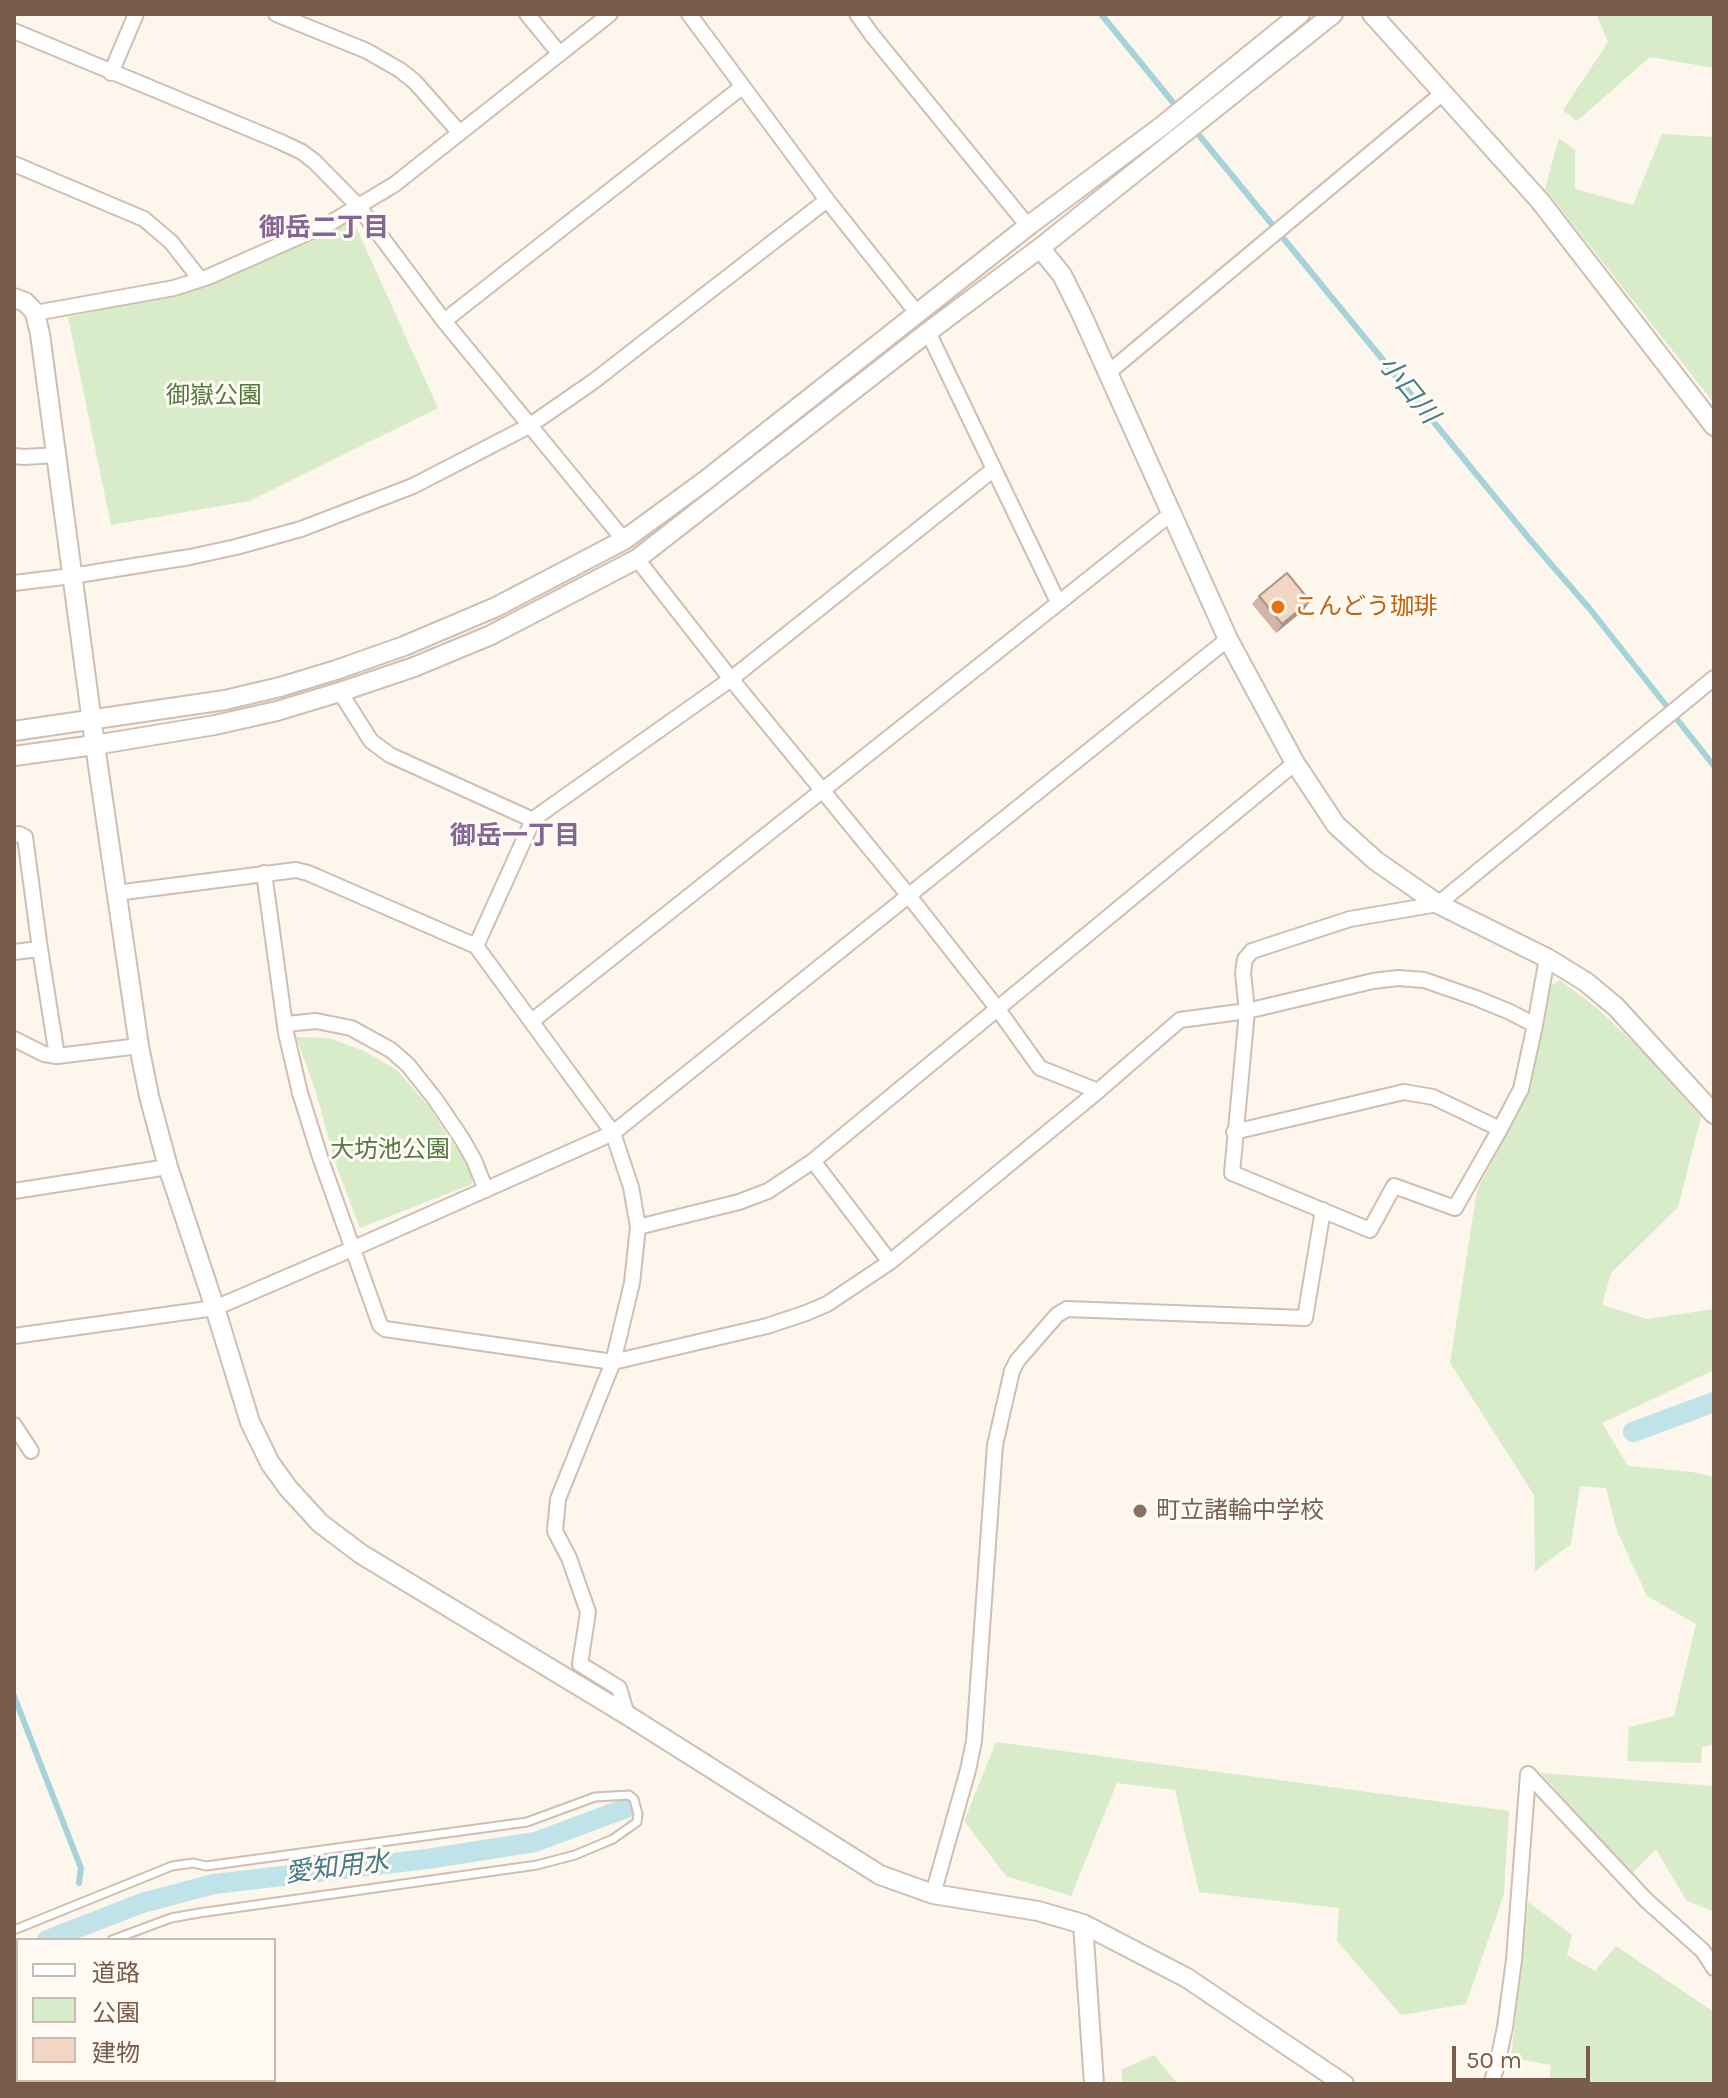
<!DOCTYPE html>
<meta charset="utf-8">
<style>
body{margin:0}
#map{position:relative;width:1728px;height:2098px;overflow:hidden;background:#fdf6ec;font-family:Karla,"Noto Sans JP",sans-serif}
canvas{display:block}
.frame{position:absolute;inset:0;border:16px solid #7a5c4d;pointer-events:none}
.legend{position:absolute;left:16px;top:1938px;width:260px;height:144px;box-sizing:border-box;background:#fffaf3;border:2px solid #cabbb1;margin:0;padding:10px 14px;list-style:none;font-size:24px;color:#7a5c4d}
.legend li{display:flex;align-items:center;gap:16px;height:40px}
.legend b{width:40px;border:2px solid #cabbb1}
.scale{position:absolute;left:1452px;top:2046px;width:138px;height:36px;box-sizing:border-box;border:4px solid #7a5c4d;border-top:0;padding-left:10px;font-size:24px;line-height:28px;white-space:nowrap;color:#7a5c4d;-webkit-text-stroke:6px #fffaf3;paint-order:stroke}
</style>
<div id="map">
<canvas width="1728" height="2098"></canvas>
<div class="frame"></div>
<ul class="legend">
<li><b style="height:10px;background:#fff"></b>道路</li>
<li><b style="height:22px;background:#d8ecc9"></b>公園</li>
<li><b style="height:22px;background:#f3d5c3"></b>建物</li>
</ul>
<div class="scale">50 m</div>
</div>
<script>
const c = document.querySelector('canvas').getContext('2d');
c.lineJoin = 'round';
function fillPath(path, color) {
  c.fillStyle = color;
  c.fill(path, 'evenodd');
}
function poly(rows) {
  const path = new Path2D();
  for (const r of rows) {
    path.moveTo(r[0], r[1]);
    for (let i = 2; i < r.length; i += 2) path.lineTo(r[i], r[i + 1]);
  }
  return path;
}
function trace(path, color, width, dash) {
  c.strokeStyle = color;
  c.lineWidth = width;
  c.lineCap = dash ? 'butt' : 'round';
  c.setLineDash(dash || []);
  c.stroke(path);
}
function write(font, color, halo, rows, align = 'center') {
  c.font = font + ' Karla,"Noto Sans JP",sans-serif';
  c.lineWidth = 6;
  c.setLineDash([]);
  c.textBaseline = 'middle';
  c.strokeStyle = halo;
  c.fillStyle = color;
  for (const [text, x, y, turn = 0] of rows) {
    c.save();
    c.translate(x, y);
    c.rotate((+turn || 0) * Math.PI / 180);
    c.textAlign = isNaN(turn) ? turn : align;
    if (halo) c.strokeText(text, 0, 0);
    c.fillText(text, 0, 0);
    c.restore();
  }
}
const green = poly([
 [1596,14,1714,14,1714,68,1650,57,1577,121,1563,110,1608,42],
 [1662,134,1713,137,1714,135,1714,403,1545,189,1559,138,1575,150,1575,189,1633,205],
 [352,218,438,408,249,501,111,525,68,317,209,284],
 [1560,980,1597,1008,1639,1048,1701,1117,1678,1207,1611,1273,1602,1305,1647,1319,1714,1309,1714,1370,1602,1423,1628,1466,1692,1472,1714,1477,1714,1744,1702,1747,1701,1763,1627,1761,1629,1727,1674,1716,1696,1624,1647,1596,1617,1531,1606,1488,1580,1486,1571,1544,1535,1571,1534,1495,1450,1363,1477,1190,1526,1098,1540,1043,1551,986],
 [296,1037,329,1038,364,1051,397,1070,429,1107,472,1172,472,1184,360,1228,335,1162,316,1092],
 [996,1742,1509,1811,1504,1894,1466,2004,1401,2015,1337,1941,1339,1908,1199,1892,1175,1790,1117,1783,1071,1896,1006,1876,964,1821],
 [1541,1773,1714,1786,1714,1912,1686,1900,1656,1849,1631,1875],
 [1528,1902,1572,1935,1567,1955,1595,1971,1616,1946,1714,2012,1714,2084,1549,2084,1551,2065,1511,2058],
 [1154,2055,1178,2084,1123,2084,1121,2070]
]);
const stream = poly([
 [1101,14,1180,111],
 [1194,129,1531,541,1589,608,1714,766],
 [14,1696,81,1868,79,1883],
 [60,2084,61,2080]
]);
const canal = poly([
 [1633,1432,1714,1402],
 [47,1940,142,1903,214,1884,427,1859,535,1842,629,1807],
 [14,1953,18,1951]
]);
const service = poly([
 [14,1930,172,1866,193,1863,206,1866,527,1822,595,1797,629,1795,634,1799,638,1814,637,1822,613,1839,575,1855,537,1865,199,1913,171,1918,112,1940],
 [14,1979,18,1977]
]);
const minor = poly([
 [276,14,367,51,400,70,415,82,459,132],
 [527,14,559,53],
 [689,14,827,200,917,313],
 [857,14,872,35,1028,226],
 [14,31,281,142,302,152,315,162,359,207,444,321,624,540],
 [111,73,136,14],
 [14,164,144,219,171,242,200,279],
 [35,313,174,288,208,277,332,222,395,184,610,14],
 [444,321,742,87],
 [928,332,1058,602],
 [1109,372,1444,92],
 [14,456,24,457,57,455],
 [637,559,731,679,909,896,997,1008,1040,1068,1098,1091],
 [14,583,72,576,190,557,236,547,301,529,413,486,529,426,594,381,827,200],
 [340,692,371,741,390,755,533,820],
 [14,835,19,834,25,837,40,949,57,1056,139,1046],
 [264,873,286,1033,300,1093,320,1157,380,1325,385,1329,613,1362,767,1326,806,1313,827,1304,890,1262,1098,1091,1180,1020,1247,1011,1373,981,1398,978,1424,980,1476,998,1510,1012,1535,1025],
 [116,893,296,870,308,873,476,946,613,1133,631,1187,638,1227,632,1283,613,1362,558,1499,555,1531,569,1558,588,1612,580,1664,619,1688,627,1715],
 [476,946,533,820,539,815,731,679,994,469],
 [14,952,40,949],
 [1547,958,1535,1025,1521,1089,1500,1129,1455,1208,1394,1186,1370,1230,1232,1173,1247,1011,1243,973,1245,959,1252,951,1350,919,1438,904,1714,678],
 [532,1021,1173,512],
 [286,1024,316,1021,351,1028,391,1050,408,1065,435,1099,462,1139,474,1160,486,1190],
 [14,1039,44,1054,57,1056],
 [1234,1132,1404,1092,1433,1097,1500,1129],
 [813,1161,890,1262],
 [14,1191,168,1167],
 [638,1227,739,1202,768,1191,813,1161,1295,763],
 [14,1336,215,1308,352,1249,613,1133,1228,639],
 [14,1425,31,1451],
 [933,1894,968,1770,974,1741,995,1445,1012,1371,1017,1361,1057,1315,1067,1309,1305,1318,1323,1210],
 [1491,2084,1497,2065,1505,2027,1514,1960,1528,1774,1646,1900,1703,1951,1714,1968]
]);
const tertiary = poly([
 [1372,14,1540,201,1714,426],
 [1040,248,1062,275,1081,313,1228,639,1295,763,1336,825,1376,861,1438,904,1547,958,1586,982,1616,1007,1714,1114],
 [14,298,25,302,31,308,35,313,40,334,95,745,139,1046,149,1096,168,1167,215,1308,250,1422,270,1463,288,1488,320,1523,361,1554,627,1715,880,1875,933,1894,1038,1911,1083,1924,1187,1978,1344,2084],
 [14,731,225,700,280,687,336,670,404,646,496,607,624,540,706,480,1028,226,1162,126,1300,14],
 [14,756,95,745,215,725,277,711,340,692,414,667,491,635,637,559,928,332,1040,248,1333,14],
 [1083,1924,1094,2084]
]);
const wall = poly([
 [1259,596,1304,610,1276,633,1252,604]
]);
const shadedWall = poly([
 [1310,601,1304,610,1276,633,1282,624]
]);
const building = poly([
 [1287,573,1310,601,1282,624,1259,596,1287,573]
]);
const markers = [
 [1278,607,8,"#e8710a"],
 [1140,1511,8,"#8d6e63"]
];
const parkNames = [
 ["御嶽公園",214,396],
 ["大坊池公園",390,1150]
];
const foodNames = [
 ["こんどう珈琲",1294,607]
];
const educationNames = [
 ["町立諸輪中学校",1156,1511]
];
const neighbourhoodNames = [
 ["御岳二丁目",324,229],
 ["御岳一丁目",515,837]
];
const waterNames = [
 ["小口川",1408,390,51],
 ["愛知用水",337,1868,-7]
];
fillPath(green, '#d8ecc9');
trace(stream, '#a5d3da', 6);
trace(canal, '#bfe3e8', 20);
trace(service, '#d1beb0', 11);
trace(minor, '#d1beb0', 18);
trace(tertiary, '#d1beb0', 22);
trace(service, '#fff', 7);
trace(minor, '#fff', 14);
trace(tertiary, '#fff', 18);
fillPath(wall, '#d1b7a8');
fillPath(shadedWall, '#aa9588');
fillPath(building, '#f3d5c3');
trace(building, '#aa9588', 2);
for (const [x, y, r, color] of markers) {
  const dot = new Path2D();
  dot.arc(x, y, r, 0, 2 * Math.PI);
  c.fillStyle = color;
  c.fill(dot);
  trace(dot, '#fffaf3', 3);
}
write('24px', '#537a41', '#fffaf3', parkNames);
write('24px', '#c56008', '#fffaf3', foodNames, 'left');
write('24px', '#785e54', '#fffaf3', educationNames, 'left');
write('bold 26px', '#846695', '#fffaf3', neighbourhoodNames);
write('italic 26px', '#437c86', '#fffaf3', waterNames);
</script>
